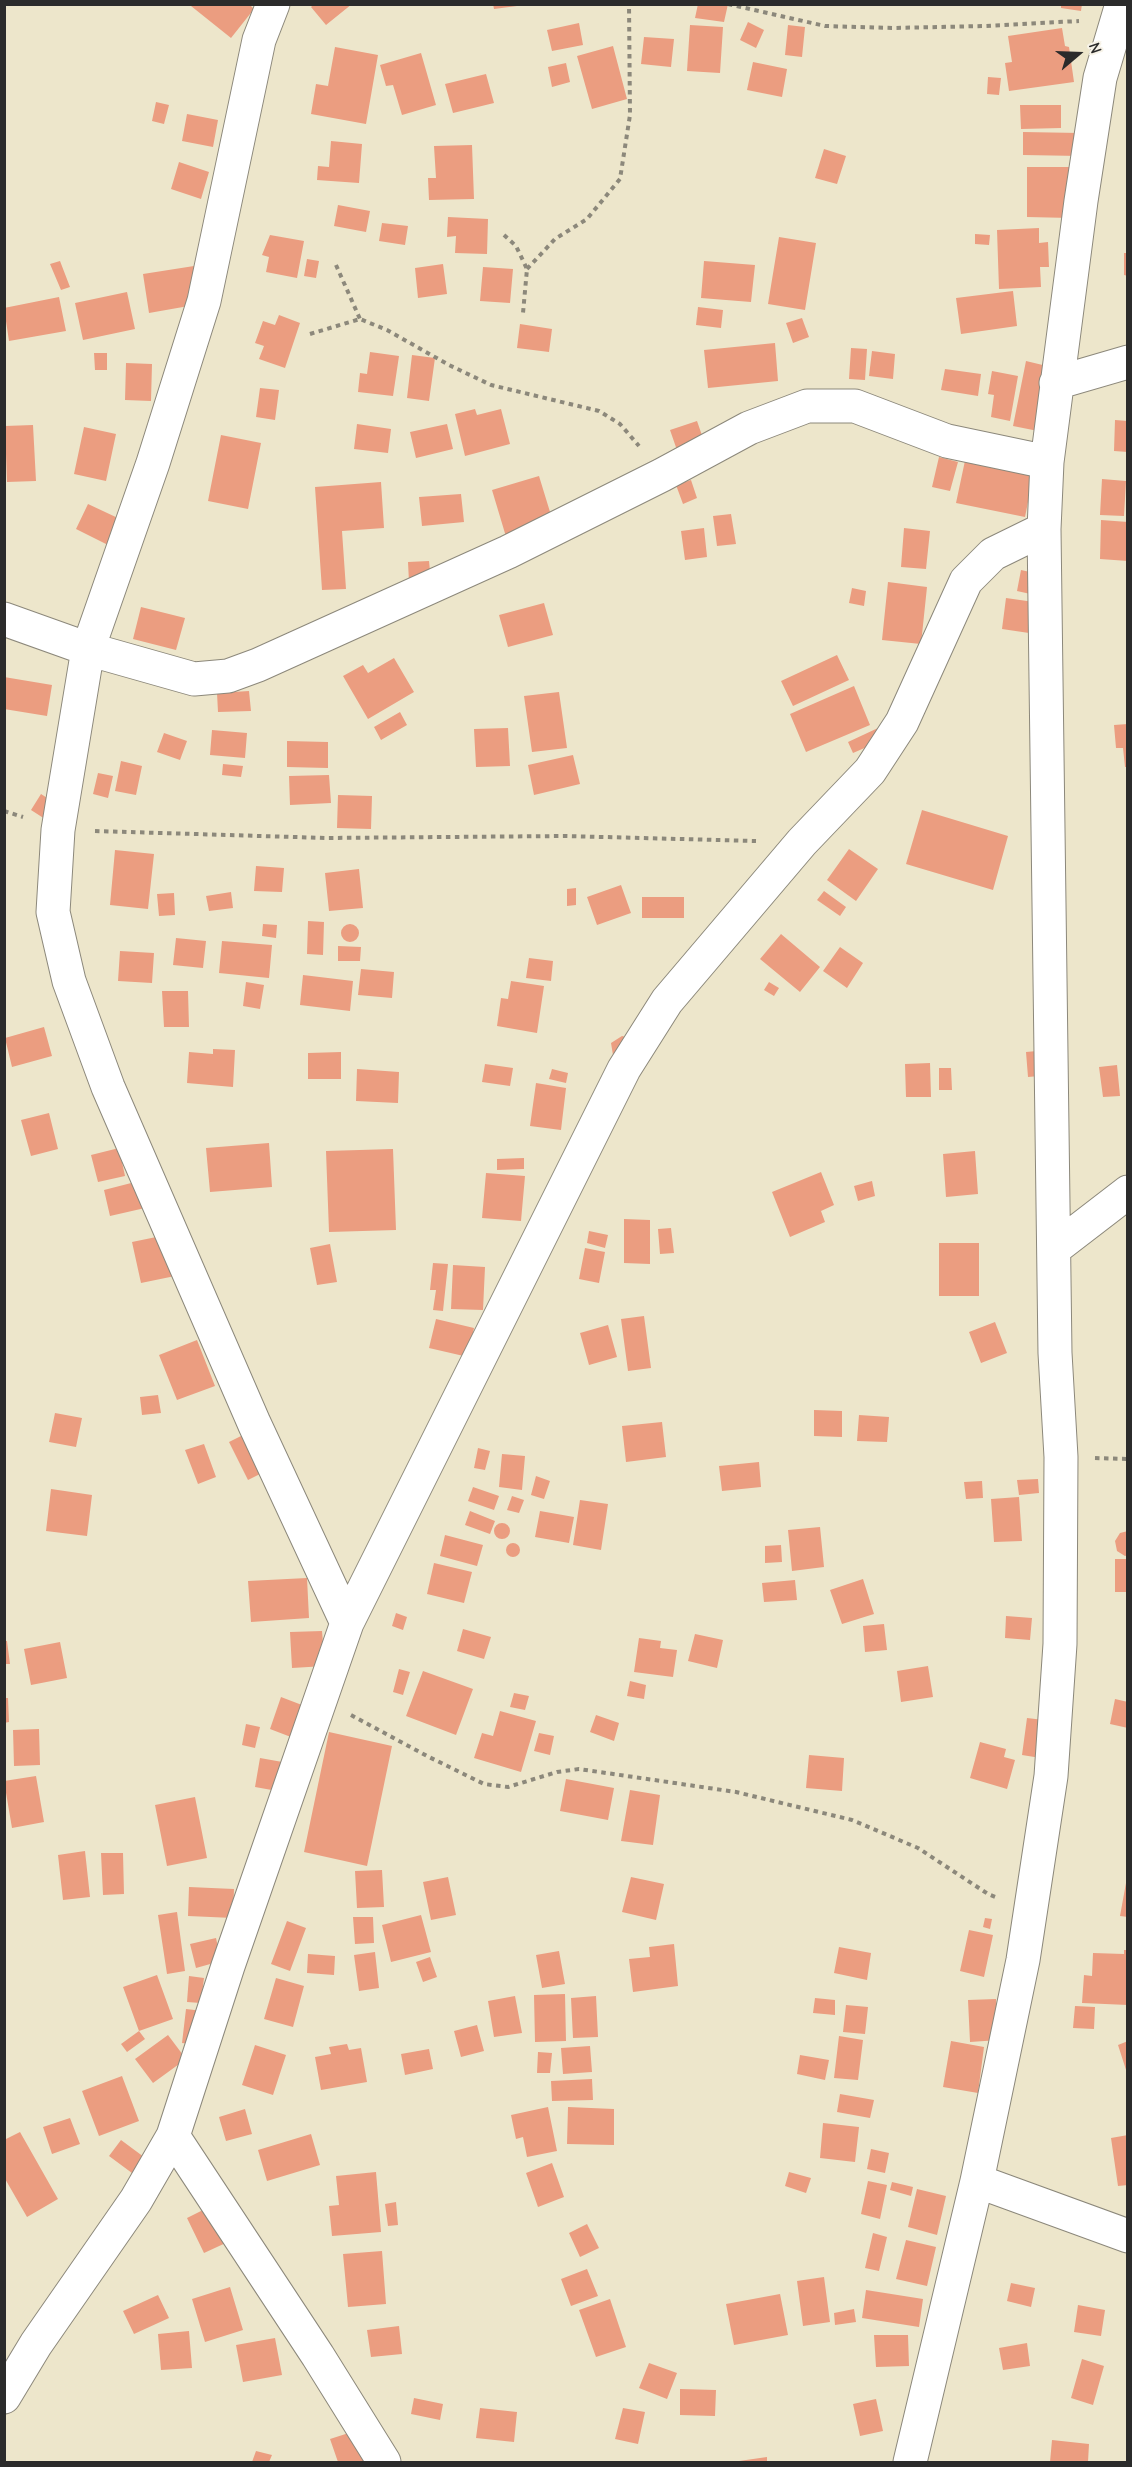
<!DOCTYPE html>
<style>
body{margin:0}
#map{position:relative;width:1132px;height:2467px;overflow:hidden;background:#ede6cb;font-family:"Comic Neue",sans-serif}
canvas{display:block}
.frame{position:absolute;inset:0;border:6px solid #2b2b2b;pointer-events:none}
.north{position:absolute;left:1048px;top:24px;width:60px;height:60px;-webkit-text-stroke:4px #f7f3e8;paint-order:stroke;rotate:71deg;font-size:16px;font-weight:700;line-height:24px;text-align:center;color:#2b2b2b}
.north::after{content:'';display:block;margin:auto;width:21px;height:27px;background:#2b2b2b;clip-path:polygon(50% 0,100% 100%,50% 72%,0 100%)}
</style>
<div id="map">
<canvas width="1132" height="2467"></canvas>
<div class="frame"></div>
<div class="north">N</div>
</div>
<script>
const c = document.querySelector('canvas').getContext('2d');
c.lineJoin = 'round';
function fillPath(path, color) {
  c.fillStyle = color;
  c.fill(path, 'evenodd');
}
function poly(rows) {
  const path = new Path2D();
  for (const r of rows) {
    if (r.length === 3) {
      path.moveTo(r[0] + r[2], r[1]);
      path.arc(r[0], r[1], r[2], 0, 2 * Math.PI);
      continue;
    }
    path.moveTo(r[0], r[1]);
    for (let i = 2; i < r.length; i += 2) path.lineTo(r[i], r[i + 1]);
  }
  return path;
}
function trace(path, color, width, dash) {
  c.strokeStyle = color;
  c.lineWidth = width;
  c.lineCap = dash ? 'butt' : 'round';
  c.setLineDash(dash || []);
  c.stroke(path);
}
const building = poly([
 [192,4,249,4,254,9,231,38,191,6],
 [314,4,352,4,326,25,311,7],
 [493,4,517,4,517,6,494,9],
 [698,4,728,4,724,22,695,18],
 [1061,4,1082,4,1081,11,1061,8],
 [748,22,764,30,756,48,740,40],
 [579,23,583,45,552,51,547,30],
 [690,25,723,27,720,73,687,71],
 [788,25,805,27,802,57,785,55],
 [1062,28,1065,46,1069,47,1074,82,1009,91,1005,63,1012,62,1008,36],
 [644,37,674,39,671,67,641,64],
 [613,46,627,99,592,109,577,56],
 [335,47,378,55,366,124,311,114,316,84,328,86],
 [421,53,436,105,402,115,393,85,386,86,380,65],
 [753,62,787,69,782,97,747,90],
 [566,63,570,82,552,87,548,67],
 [486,74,494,103,453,113,445,84],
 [988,77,1001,78,999,95,987,94],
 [156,102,169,105,164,124,152,121],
 [1020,105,1061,105,1061,128,1021,129],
 [187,114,218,120,213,147,182,141],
 [1023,132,1080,133,1080,156,1023,155],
 [331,141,362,144,359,183,317,180,318,166,329,167],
 [472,145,474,199,429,200,428,178,436,178,434,146],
 [824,149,846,156,837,184,815,178],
 [179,162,209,172,201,199,171,189],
 [1027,167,1072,167,1071,218,1027,217],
 [338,205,370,211,366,232,334,226],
 [448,217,488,219,487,254,455,253,456,236,447,237],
 [382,223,408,226,405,245,379,241],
 [1039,228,1039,243,1048,242,1049,267,1040,267,1041,287,999,289,997,230],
 [975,234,990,235,989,245,975,244],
 [270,235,304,241,297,278,266,272,269,257,262,255],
 [779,237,816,243,805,310,768,304],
 [1124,253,1128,253,1128,276,1124,275],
 [307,259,319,261,316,278,304,276],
 [60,261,70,287,61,290,50,264],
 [704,261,755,265,751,302,701,298],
 [443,264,447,294,418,298,415,268],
 [194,266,200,304,149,313,143,274],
 [483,267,513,269,510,303,480,301],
 [1013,291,1017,326,961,334,956,298],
 [127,292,135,329,83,340,75,303],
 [59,297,66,331,9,341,4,308],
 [698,307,723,310,721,328,696,325],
 [279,315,300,323,285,368,259,359,264,346,255,343,263,321,275,325],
 [802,318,809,337,793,343,786,323],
 [520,324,552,329,549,352,517,348],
 [775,343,778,381,708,388,704,350],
 [851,348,867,349,865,380,849,379],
 [872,351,895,354,893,379,869,376],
 [370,352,399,356,393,396,358,392,360,373,367,374],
 [94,353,107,353,107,370,95,370],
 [412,355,435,358,429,401,407,398],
 [1026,361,1051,367,1038,431,1013,426],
 [126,363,152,364,151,401,125,400],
 [945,369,981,374,978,396,941,390],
 [992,371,1018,376,1010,421,991,417,994,395,988,394],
 [260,388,279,390,275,420,256,417],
 [475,409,477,415,501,409,510,444,465,456,455,414],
 [1115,420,1128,421,1128,452,1114,451],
 [697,421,705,444,678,453,670,430],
 [357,424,391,429,388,453,354,449],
 [447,424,453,449,416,458,410,432],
 [33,425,36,481,7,482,5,426],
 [84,427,116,434,106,481,74,474],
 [221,435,261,443,248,509,208,501],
 [966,456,1034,472,1025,517,956,503],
 [939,457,958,462,950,491,932,487],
 [539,476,554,525,507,540,492,490],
 [1102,479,1126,481,1124,516,1100,515],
 [691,480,697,498,683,504,676,485],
 [381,482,384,528,342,531,346,589,322,590,315,487],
 [461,494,464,522,422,526,419,497],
 [88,504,120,519,108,545,76,529],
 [731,514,736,544,717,546,713,516],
 [1101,520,1128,522,1128,561,1100,559],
 [704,528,707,557,685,560,681,531],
 [904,528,930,531,926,569,901,567],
 [429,561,431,581,409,582,408,562],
 [1021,570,1039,574,1035,595,1017,591],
 [888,582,927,587,921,644,882,640],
 [852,588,866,591,864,606,849,603],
 [1006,598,1034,602,1029,633,1002,629],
 [544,603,553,635,508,647,499,615],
 [141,607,185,618,176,650,133,639],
 [837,655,849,680,793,706,781,681],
 [394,658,414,692,368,719,343,676,363,665,368,673],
 [4,677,52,685,47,716,4,709],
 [854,686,870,725,806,752,790,714],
 [249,691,251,711,218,712,217,693],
 [559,692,567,748,532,752,524,696],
 [400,712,407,725,381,740,374,727],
 [1128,724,1128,767,1125,767,1123,748,1116,748,1114,725],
 [508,728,510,766,476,767,474,729],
 [878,728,883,740,853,753,848,742],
 [212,730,247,733,245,758,210,755],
 [164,733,187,741,180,760,157,752],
 [287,741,328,742,328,768,287,767],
 [573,755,580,784,534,795,528,765],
 [121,761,142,766,136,795,115,791],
 [223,764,243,766,241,777,222,775],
 [98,773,113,776,108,798,93,794],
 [329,775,331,803,290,805,289,776],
 [41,794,55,803,45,819,31,810],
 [338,795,372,796,371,829,337,828],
 [922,810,1008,836,993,890,906,864],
 [849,849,878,869,856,901,827,880],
 [115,850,154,854,148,909,110,905],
 [256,866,284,868,282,892,254,891],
 [359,869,363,908,329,911,325,873],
 [621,885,631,913,597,925,587,897],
 [576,888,576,905,567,906,567,889],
 [824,891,846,907,840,916,817,900],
 [231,892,233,908,209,911,206,896],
 [174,893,175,915,159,916,157,894],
 [642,897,684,897,684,918,642,918],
 [308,921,324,922,323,955,307,954],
 [263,924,277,925,276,938,262,936],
 [350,933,9],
 [781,934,820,967,800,992,760,959],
 [176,938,206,941,203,968,173,965],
 [222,941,272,945,269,978,219,973],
 [338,946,361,947,360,961,338,961],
 [840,947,863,963,847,988,823,971],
 [120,951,154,953,152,983,118,981],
 [529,958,553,961,551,981,526,978],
 [361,969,394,972,392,998,358,995],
 [303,975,353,981,350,1011,300,1005],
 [511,981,544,986,537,1033,497,1026,501,998,508,999],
 [246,982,264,985,260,1009,243,1006],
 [769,982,779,988,774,996,764,990],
 [162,991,188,991,189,1027,164,1027],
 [44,1027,52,1056,12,1067,5,1038],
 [622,1036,626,1037,613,1055,611,1043],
 [213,1049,235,1050,233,1087,187,1083,189,1052,213,1054],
 [1048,1050,1051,1075,1028,1077,1026,1052],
 [341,1052,341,1079,308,1079,308,1053],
 [930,1063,931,1097,906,1097,905,1064],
 [485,1064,513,1068,510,1086,482,1082],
 [1117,1065,1120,1096,1103,1097,1099,1067],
 [939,1068,951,1068,952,1090,939,1090],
 [357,1069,399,1072,398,1103,356,1101],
 [552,1069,568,1073,566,1083,549,1079],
 [536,1083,566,1088,561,1130,530,1126],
 [49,1113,58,1149,31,1156,21,1120],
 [269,1143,272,1187,210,1192,206,1148],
 [119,1148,125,1176,98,1182,91,1155],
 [393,1149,396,1230,329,1232,326,1151],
 [975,1151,978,1194,946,1197,943,1154],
 [524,1158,524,1169,497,1170,497,1159],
 [821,1172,834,1205,821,1211,825,1222,790,1237,772,1192],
 [486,1173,525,1176,521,1221,482,1218],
 [139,1181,145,1208,110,1216,104,1190],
 [872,1181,875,1196,858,1201,854,1186],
 [624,1219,650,1220,650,1264,624,1263],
 [671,1228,674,1253,660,1254,658,1229],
 [589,1231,608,1235,605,1248,587,1243],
 [166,1235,175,1276,141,1283,132,1242],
 [939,1243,979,1243,979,1296,939,1296],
 [330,1244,337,1282,317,1285,310,1248],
 [585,1248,605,1252,599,1283,579,1279],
 [433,1263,448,1264,443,1311,433,1310,436,1290,430,1290],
 [453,1265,485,1267,483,1310,451,1309],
 [644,1316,651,1368,628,1371,621,1319],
 [436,1319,474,1328,468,1357,429,1348],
 [995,1322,1007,1353,981,1363,969,1332],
 [608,1325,617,1357,589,1365,580,1333],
 [197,1340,215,1386,177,1400,159,1355],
 [158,1395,161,1413,142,1415,140,1397],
 [814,1410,842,1411,842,1437,814,1436],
 [55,1413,82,1418,76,1447,49,1442],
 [859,1415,889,1417,887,1442,857,1441],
 [662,1422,666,1457,626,1462,622,1426],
 [255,1429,274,1467,248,1480,229,1442],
 [204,1444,216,1477,198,1484,185,1450],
 [478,1448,490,1451,485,1470,474,1468],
 [502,1454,525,1456,522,1490,499,1487],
 [759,1462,761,1487,722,1491,719,1466],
 [536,1476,550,1481,544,1499,531,1495],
 [1038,1479,1039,1493,1019,1495,1017,1480],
 [982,1481,983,1498,966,1499,964,1482],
 [473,1487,499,1496,494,1510,468,1501],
 [51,1489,92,1495,87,1536,46,1531],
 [512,1496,524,1500,519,1513,507,1510],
 [1019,1497,1022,1541,994,1542,991,1499],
 [580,1500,608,1504,601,1550,573,1545],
 [470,1511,495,1521,490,1534,465,1525],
 [540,1511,574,1517,569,1543,535,1537],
 [502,1531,8],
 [820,1527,824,1567,792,1571,788,1530],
 [1128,1531,1128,1555,1125,1556,1117,1551,1115,1541,1120,1533],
 [445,1535,483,1545,477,1566,440,1556],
 [513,1550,7],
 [781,1545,782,1562,765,1563,765,1546],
 [1115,1559,1128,1559,1128,1592,1115,1592],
 [434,1563,472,1572,464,1603,427,1594],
 [307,1578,309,1618,251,1622,248,1581],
 [863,1579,874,1614,842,1624,830,1590],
 [795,1580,797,1600,764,1602,762,1583],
 [396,1613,407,1617,403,1630,392,1626],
 [1006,1616,1032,1618,1030,1640,1005,1638],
 [884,1624,887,1650,865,1652,863,1626],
 [463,1629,491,1637,484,1659,457,1651],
 [322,1631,325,1666,292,1668,290,1632],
 [695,1634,723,1640,717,1668,688,1661],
 [639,1638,661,1641,660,1648,677,1650,673,1677,634,1672],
 [4,1641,7,1641,10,1664,4,1664],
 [60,1642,67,1678,31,1685,24,1649],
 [928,1666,933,1697,901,1702,897,1671],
 [399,1669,410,1672,403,1695,393,1692],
 [423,1671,473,1689,456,1735,406,1716],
 [630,1681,646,1685,644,1699,627,1696],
 [514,1693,529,1696,525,1710,510,1707],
 [281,1697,315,1710,304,1742,270,1729],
 [4,1698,8,1698,9,1722,4,1723],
 [1115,1699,1128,1702,1128,1728,1110,1724],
 [500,1711,536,1721,521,1772,474,1758,482,1733,493,1736],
 [596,1715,619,1723,614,1741,590,1732],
 [1027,1718,1052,1721,1047,1759,1022,1755],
 [246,1724,260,1727,255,1748,242,1745],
 [39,1729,40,1765,14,1766,13,1730],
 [329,1732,392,1746,367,1866,304,1852],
 [539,1733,554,1736,550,1755,534,1751],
 [980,1742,1006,1749,1004,1757,1015,1760,1007,1789,970,1778],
 [809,1755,844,1758,842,1791,806,1788],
 [260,1758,288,1763,283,1792,255,1787],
 [36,1776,44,1822,12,1828,4,1781],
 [566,1779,614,1788,608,1820,560,1811],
 [630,1790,660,1795,653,1845,621,1841],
 [195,1797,207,1858,167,1866,155,1805],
 [85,1851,90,1897,63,1900,58,1855],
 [101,1853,123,1853,124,1894,103,1895],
 [382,1870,384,1907,357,1908,355,1871],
 [448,1877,456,1915,431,1920,423,1882],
 [631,1877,664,1884,656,1920,622,1912],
 [1126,1883,1128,1883,1128,1917,1120,1916],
 [189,1887,234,1889,233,1918,188,1916],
 [177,1912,185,1971,167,1974,158,1915],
 [421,1915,431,1952,391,1962,382,1925],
 [353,1917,373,1917,374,1943,355,1944],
 [985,1918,992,1919,990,1929,983,1927],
 [287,1921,306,1928,290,1971,271,1964],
 [969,1930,993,1935,984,1977,960,1971],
 [216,1938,221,1961,196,1968,190,1944],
 [674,1944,678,1986,633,1992,629,1959,650,1957,649,1947],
 [839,1947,871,1953,867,1980,834,1973],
 [1124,1950,1128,1950,1128,2005,1082,2003,1084,1975,1092,1976,1093,1953,1124,1954],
 [559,1951,565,1984,542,1988,536,1955],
 [375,1952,379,1988,359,1991,354,1955],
 [308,1954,335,1956,334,1975,307,1973],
 [430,1957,437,1977,423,1982,416,1962],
 [157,1975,173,2019,139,2031,123,1987],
 [189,1976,204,1978,201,2003,187,2002],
 [276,1978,304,1986,293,2027,264,2019],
 [565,1994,566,2041,535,2042,534,1995],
 [515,1996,522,2033,494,2037,488,2001],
 [596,1996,598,2037,573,2038,571,1998],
 [815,1998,835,2000,835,2015,813,2013],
 [996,1999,999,2040,970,2042,968,2000],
 [846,2005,868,2007,865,2034,843,2032],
 [1075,2006,1095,2007,1094,2029,1073,2028],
 [186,2009,203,2011,199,2045,182,2043],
 [477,2025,484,2051,461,2057,454,2031],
 [139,2031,145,2039,127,2052,121,2044],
 [168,2035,186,2059,153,2083,135,2059],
 [839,2036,863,2040,858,2080,834,2078],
 [951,2041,984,2047,978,2093,943,2087],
 [1128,2041,1128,2073,1127,2073,1118,2045],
 [347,2044,349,2050,361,2048,367,2082,321,2090,315,2057,331,2054,329,2047],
 [255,2045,286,2055,273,2095,242,2085],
 [590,2046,592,2072,563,2074,561,2048],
 [429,2049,433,2069,405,2075,401,2054],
 [538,2052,552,2053,550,2073,537,2073],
 [800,2055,829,2060,825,2080,797,2074],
 [122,2076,139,2121,99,2136,82,2091],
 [592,2079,593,2100,552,2101,551,2081],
 [840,2094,874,2100,870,2118,837,2112],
 [548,2107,557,2151,527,2157,523,2137,516,2139,511,2115],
 [568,2107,614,2109,614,2145,567,2144],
 [245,2109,252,2134,226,2141,219,2117],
 [70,2118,80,2144,52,2154,43,2127],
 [823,2123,859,2127,855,2162,820,2158],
 [20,2132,58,2199,27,2217,4,2177,4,2140],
 [311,2134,320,2165,267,2181,258,2150],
 [1128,2135,1128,2185,1118,2186,1111,2138],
 [121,2140,148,2160,136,2176,109,2156],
 [871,2149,889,2153,885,2173,867,2169],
 [552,2163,564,2197,538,2207,526,2173],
 [376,2172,381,2232,332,2236,329,2206,339,2205,336,2176],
 [789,2172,811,2178,806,2193,785,2186],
 [868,2181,887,2185,880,2219,861,2214],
 [892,2182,913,2187,911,2196,890,2190],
 [917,2189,946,2196,937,2235,908,2227],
 [396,2202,398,2225,388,2226,385,2204],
 [213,2205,230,2241,204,2253,187,2218],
 [587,2224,599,2248,580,2257,569,2233],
 [873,2233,887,2237,879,2271,865,2268],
 [906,2240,936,2247,927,2286,896,2279],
 [382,2251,386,2304,348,2307,343,2254],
 [587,2269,598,2296,571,2306,561,2279],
 [824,2277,830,2322,803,2326,797,2281],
 [1011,2283,1035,2288,1031,2307,1007,2301],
 [230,2287,243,2330,205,2342,192,2299],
 [866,2290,923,2299,919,2327,862,2318],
 [780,2294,788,2335,734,2345,726,2304],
 [158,2295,169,2318,134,2334,123,2311],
 [610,2299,626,2347,596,2357,579,2310],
 [1078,2305,1105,2310,1101,2336,1074,2332],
 [854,2309,856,2322,835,2325,834,2313],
 [399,2326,402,2354,371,2357,367,2330],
 [189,2331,192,2368,161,2370,158,2334],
 [874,2335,908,2335,909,2366,876,2367],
 [275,2338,282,2375,243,2382,236,2345],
 [1027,2343,1030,2366,1003,2370,999,2348],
 [1082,2359,1104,2366,1093,2405,1071,2398],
 [649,2363,677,2373,667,2399,639,2388],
 [680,2389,716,2390,715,2416,680,2415],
 [414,2398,443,2404,440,2420,411,2414],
 [876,2399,883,2431,860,2436,853,2404],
 [480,2408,517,2412,514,2442,476,2438],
 [623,2408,645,2412,638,2444,615,2439],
 [355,2431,366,2462,338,2462,330,2439],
 [1052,2440,1089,2444,1088,2462,1050,2462],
 [256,2451,272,2455,269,2462,252,2462],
 [767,2457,767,2462,739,2462,739,2461]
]);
const path = poly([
 [728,4,825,26,892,28,985,26,1079,21],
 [504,235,516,246,527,269,523,313],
 [336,265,360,319],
 [527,269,555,239,587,219,620,179,630,115,629,4],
 [310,334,360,319,387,330,449,365,491,385,599,411,620,424,639,446],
 [4,811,23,817],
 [95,831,327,838,565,836,756,841],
 [1095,1458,1128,1459],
 [351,1715,427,1756,484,1784,508,1787,557,1772,579,1769,736,1792,852,1820,918,1848,988,1894,998,1898]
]);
const minor = poly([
 [273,4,259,40,204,301,153,463,88,649,58,830,53,912,69,981,108,1087,254,1423,347,1623],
 [1056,383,1128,362],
 [4,619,88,649,194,679,228,676,258,665,508,552,662,475,749,428,807,406,855,406,947,441,1047,462],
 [1054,1249,1128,1192],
 [173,2136,318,2356,384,2462],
 [977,2181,1128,2236],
 [4,2397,36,2344,136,2200,173,2136,228,1966,347,1623,624,1069,667,1001,802,842,870,771,902,722,966,581,993,554,1044,529],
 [910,2462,977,2181,1023,1960,1051,1776,1060,1644,1061,1457,1055,1353,1044,529,1047,462,1081,201,1100,78,1122,4]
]);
fillPath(building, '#eb9d80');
trace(minor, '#8c887b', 35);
trace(path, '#8c887b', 4, [4.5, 4.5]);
trace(minor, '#fff', 33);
</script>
